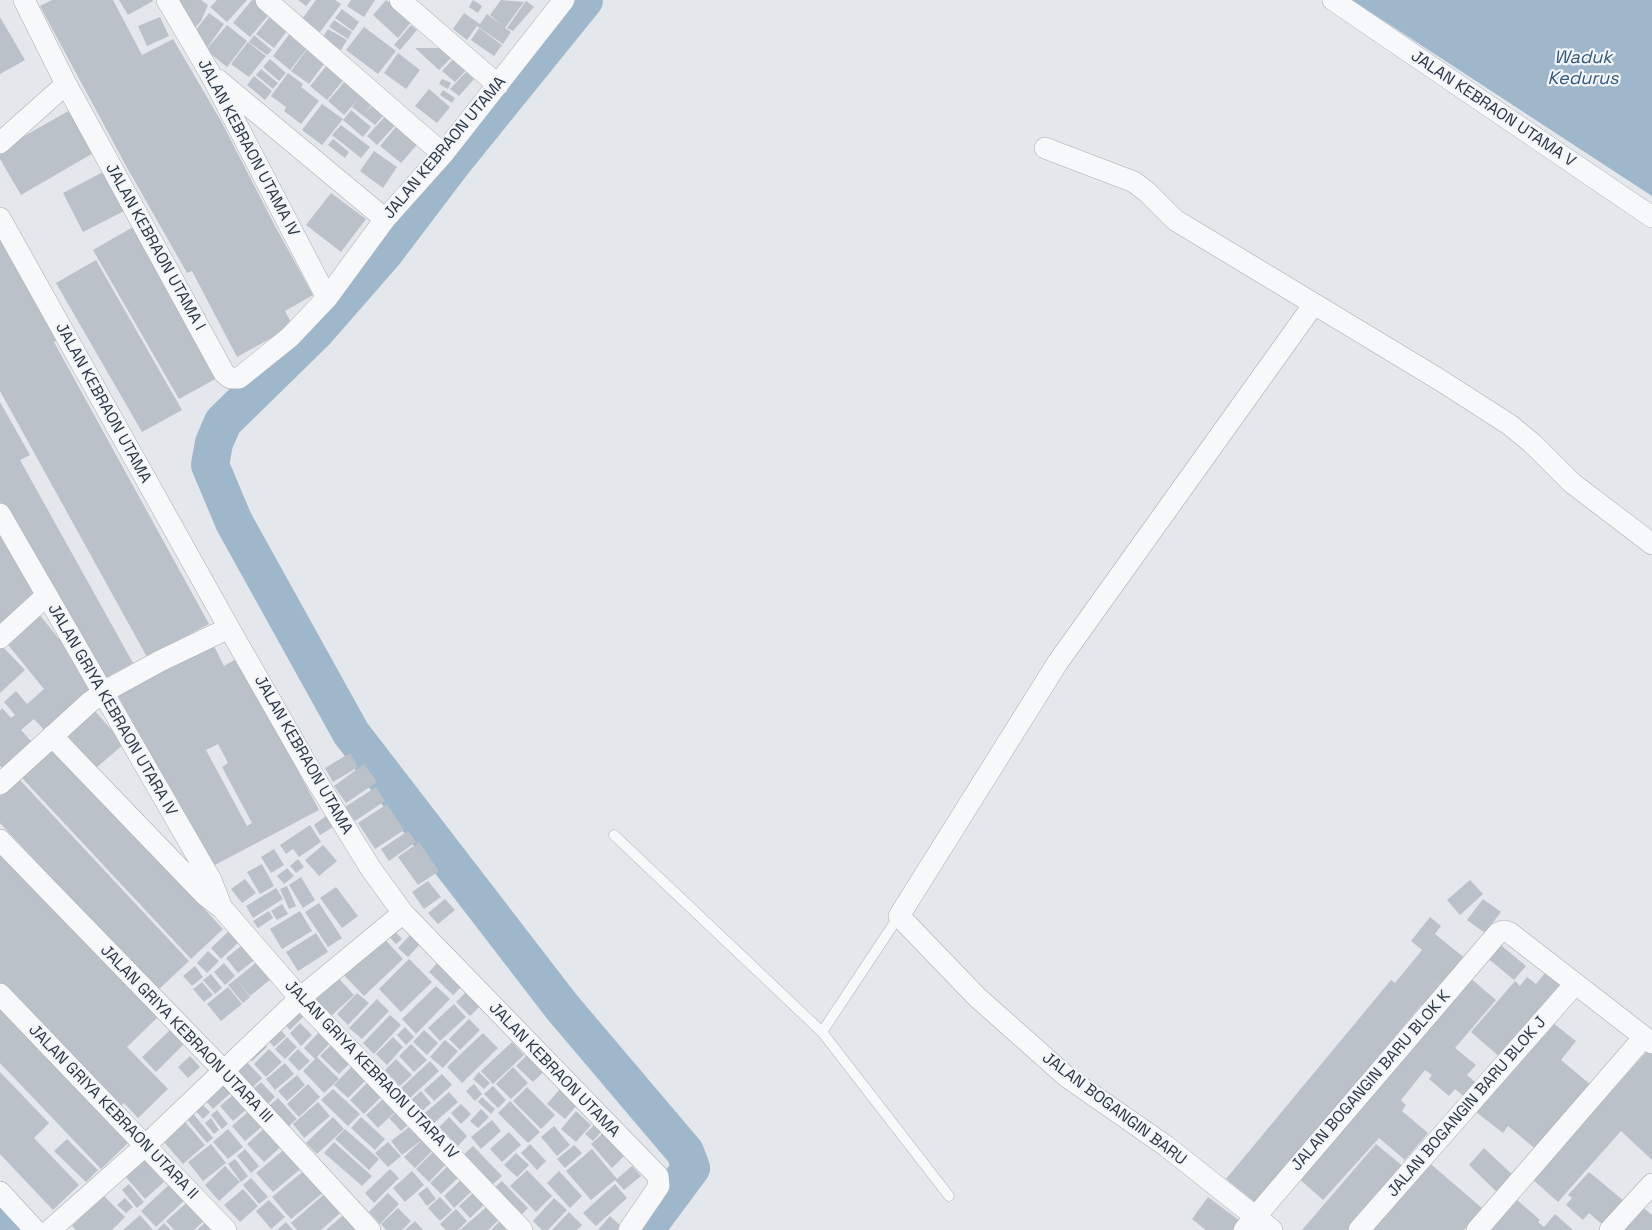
<!DOCTYPE html>
<style>
body{margin:0}
canvas{display:block;background:#e4e7eb}
</style>
<canvas width="1652" height="1230"></canvas>
<script>
const c = document.querySelector('canvas').getContext('2d');
c.lineJoin = 'round';
function fillPath(path, color) {
  c.fillStyle = color;
  c.fill(path, 'evenodd');
}
function poly(rows) {
  const path = new Path2D();
  for (const r of rows) {
    path.moveTo(r[0], r[1]);
    for (let i = 2; i < r.length; i += 2) path.lineTo(r[i], r[i + 1]);
  }
  return path;
}
function trace(path, color, width, dash) {
  c.strokeStyle = color;
  c.lineWidth = width;
  c.lineCap = dash ? 'butt' : 'round';
  c.setLineDash(dash || []);
  c.stroke(path);
}
function write(font, color, halo, rows, align = 'center') {
  c.font = font + ' "Space Grotesk",sans-serif';
  c.lineWidth = 4.5;
  c.setLineDash([]);
  c.textBaseline = 'middle';
  c.strokeStyle = halo;
  c.fillStyle = color;
  for (const [text, x, y, turn = 0] of rows) {
    c.save();
    c.translate(x, y);
    c.rotate((+turn || 0) * Math.PI / 180);
    c.textAlign = isNaN(turn) ? turn : align;
    if (halo) c.strokeText(text, 0, 0);
    c.fillText(text, 0, 0);
    c.restore();
  }
}
const water = poly([
 [1352,0,1652,0,1652,196]
]);
const river = poly([
 [584,0,453,162,384,253,315,332,223,422,214,443,210,465,234,522,351,733,562,1007,685,1152,691,1168,645,1230],
 [0,1220,9,1230]
]);
const building = poly([
 [52,0,113,0,142,55,173,39,221,121,275,226,313,295,285,311,293,326,237,357,192,271,187,273,125,164,40,6],
 [119,0,152,0,153,1,128,15],
 [173,0,201,0,208,5,201,21,192,31],
 [217,0,247,0,227,22,210,7],
 [252,0,258,0,272,11,250,37,233,23],
 [298,0,311,0,306,6],
 [316,0,335,0,341,4,320,32,302,19],
 [351,0,375,0,364,17,347,6],
 [386,0,412,21,398,38,373,15],
 [473,0,482,6,478,13,469,7],
 [501,0,524,2,505,28,511,32,503,44,477,26,467,40,453,29,464,13,480,24,487,14,502,25,490,15],
 [526,1,534,7,513,31,507,28],
 [342,9,359,22,353,31,335,18],
 [209,13,224,24,207,48,191,36],
 [272,14,290,27,274,48,256,34],
 [0,17,25,60,0,74],
 [160,17,169,36,147,46,138,26],
 [334,20,352,32,348,39,329,27],
 [227,25,247,41,227,67,206,50],
 [411,25,417,30,400,50,394,45],
 [364,27,396,51,378,74,346,50],
 [479,28,502,45,494,56,471,40],
 [328,29,347,40,341,50,322,38],
 [291,32,309,46,290,70,273,56],
 [254,35,272,50,267,55,249,42],
 [248,42,266,56,249,77,231,64],
 [311,44,329,57,309,84,291,71],
 [415,48,438,48,453,56,439,70],
 [398,53,420,70,406,89,384,73],
 [456,56,469,67,455,82,442,71],
 [270,59,286,73,279,81,263,67],
 [328,64,345,78,327,100,310,86],
 [261,69,278,83,273,89,256,75],
 [466,72,474,79,459,96,450,89],
 [288,73,303,84,301,87,319,101,301,124,284,111,286,107,271,96],
 [254,76,272,91,265,100,247,85],
 [442,79,451,83,448,89,439,84],
 [346,80,374,101,365,113,377,100,388,110,375,125,352,107,358,99,344,115,328,101],
 [429,89,450,107,437,123,415,106],
 [443,90,455,98,452,103,440,95],
 [322,104,343,119,322,145,302,130],
 [70,110,95,152,21,195,0,159,0,150],
 [351,110,371,127,363,137,343,120],
 [391,110,401,119,377,145,367,136],
 [400,122,421,140,401,163,380,146],
 [341,125,370,147,361,158,332,135],
 [333,139,349,152,345,158,328,145],
 [374,151,397,167,383,188,360,171],
 [103,172,124,211,83,232,63,193],
 [331,193,366,219,341,252,306,225],
 [0,220,65,337,54,342,209,624,147,657,0,391],
 [133,227,219,377,179,399,93,250],
 [96,260,182,410,142,432,56,283],
 [0,402,30,455,20,460,133,663,98,682,0,504],
 [0,526,39,592,0,628],
 [39,614,59,639,61,637,93,689,45,731,34,719,21,730,32,742,2,768,0,766,0,711,2,708,11,718,15,715,4,702,16,691,27,704,44,689,5,641],
 [213,644,224,666,238,658,319,810,213,866,117,694],
 [218,744,228,763,222,767,252,823,247,826,206,750],
 [2,646,25,670,0,693,0,649],
 [94,710,124,744,96,768,67,735],
 [54,748,223,929,191,959,22,778],
 [350,753,358,767,333,782,325,768],
 [364,764,377,782,346,803,334,786],
 [19,779,189,961,157,991,0,823,0,796],
 [376,787,385,801,355,821,345,807],
 [387,804,404,830,375,849,358,823],
 [326,816,333,827,320,835,314,825],
 [310,825,321,842,299,857,293,849,286,854,280,845],
 [408,831,416,842,389,861,381,849],
 [419,842,439,871,418,885,398,857],
 [323,845,337,861,319,876,305,860],
 [0,848,161,1014,127,1047,168,1089,138,1118,124,1103,120,1107,0,983],
 [274,849,284,865,271,873,261,857],
 [298,859,304,867,296,873,290,866],
 [262,864,274,886,260,894,247,872],
 [287,868,294,876,284,884,277,876],
 [301,877,315,900,303,908,289,885],
 [245,879,256,893,242,903,231,889],
 [1470,880,1483,894,1460,915,1447,900],
 [428,881,441,897,424,909,412,892],
 [287,886,296,906,289,909,280,889],
 [336,887,358,916,342,928,320,898],
 [276,888,283,899,253,918,246,906],
 [445,899,455,910,438,924,428,913],
 [1483,899,1501,912,1485,933,1467,920],
 [319,903,342,938,328,947,305,912],
 [282,904,288,914,277,920,271,911],
 [269,911,273,918,258,928,253,921],
 [300,911,312,931,282,949,270,929],
 [1430,917,1441,926,1435,934,1466,959,1443,988,1436,982,1441,988,1426,1008,1421,1005,1257,1204,1226,1179,1391,980,1395,983,1422,950,1411,941],
 [390,926,402,939,396,944,384,931],
 [232,928,242,939,221,959,211,948],
 [413,932,422,942,408,957,398,948],
 [316,933,328,952,298,971,286,952],
 [381,935,403,959,364,996,342,973],
 [1497,942,1526,966,1514,980,1485,956],
 [245,943,257,958,238,973,226,958],
 [208,951,219,961,207,973,197,963],
 [263,957,277,974,250,996,236,979],
 [409,959,432,982,401,1012,379,989],
 [439,961,463,985,453,995,429,972],
 [224,963,235,976,225,985,214,972],
 [195,966,203,977,192,986,183,976],
 [333,972,354,995,331,1016,310,994],
 [1545,973,1565,988,1501,1058,1471,1032,1515,981,1520,986,1527,977,1536,984],
 [211,974,222,988,215,994,203,980],
 [1469,977,1496,1000,1455,1048,1476,1065,1467,1075,1479,1085,1467,1099,1455,1089,1449,1096,1429,1079,1432,1075,1425,1070,1401,1100,1406,1105,1402,1111,1428,1133,1405,1160,1379,1138,1323,1200,1297,1177],
 [236,979,250,997,243,1003,228,985],
 [202,982,213,995,204,1002,193,989],
 [436,986,450,999,416,1034,402,1019],
 [228,987,242,1004,221,1021,207,1004],
 [469,989,483,1003,470,1016,456,1002],
 [357,993,369,1003,348,1025,337,1014],
 [377,999,389,1011,362,1039,349,1028],
 [0,1002,131,1140,101,1169,0,1063],
 [297,1002,307,1013,290,1030,280,1019],
 [454,1004,466,1017,440,1041,428,1028],
 [390,1015,401,1025,374,1054,363,1043],
 [469,1019,480,1030,460,1050,449,1039],
 [1549,1020,1576,1041,1561,1060,1591,1085,1537,1150,1508,1126,1503,1133,1476,1112],
 [300,1023,312,1035,301,1046,290,1033],
 [275,1024,286,1036,274,1047,264,1035],
 [405,1027,414,1037,406,1045,397,1035],
 [170,1030,184,1044,156,1072,142,1057],
 [321,1030,332,1041,315,1059,304,1048],
 [424,1030,438,1043,427,1055,413,1042],
 [483,1033,498,1048,462,1083,447,1067],
 [287,1037,297,1047,285,1059,275,1049],
 [393,1037,403,1047,387,1065,376,1054],
 [259,1038,267,1047,252,1061,243,1052],
 [445,1040,458,1051,443,1068,430,1057],
 [335,1041,354,1059,339,1074,320,1056],
 [512,1042,524,1055,493,1084,481,1071],
 [411,1044,427,1060,414,1072,399,1056],
 [269,1049,282,1062,266,1077,254,1064],
 [298,1049,310,1061,299,1071,288,1059],
 [1649,1049,1652,1052,1652,1160,1621,1131,1558,1202,1532,1179],
 [528,1054,545,1070,533,1082,516,1066],
 [240,1055,262,1078,252,1088,229,1065],
 [190,1056,200,1067,188,1078,178,1067],
 [317,1057,339,1079,324,1093,303,1071],
 [396,1059,412,1075,400,1086,385,1070],
 [430,1061,439,1071,410,1098,401,1088],
 [285,1063,294,1074,275,1090,266,1079],
 [354,1064,368,1078,348,1098,334,1085],
 [513,1067,528,1083,511,1099,496,1084],
 [0,1072,49,1123,34,1138,79,1185,53,1210,0,1154],
 [479,1072,490,1083,484,1089,473,1079],
 [442,1074,452,1085,434,1101,424,1090],
 [223,1075,235,1089,213,1109,200,1094],
 [297,1075,305,1085,287,1101,278,1091],
 [369,1081,383,1095,364,1114,350,1100],
 [261,1082,275,1097,267,1105,252,1090],
 [308,1084,320,1097,299,1117,287,1104],
 [474,1084,482,1094,475,1101,466,1091],
 [493,1086,506,1100,498,1108,484,1094],
 [527,1087,555,1115,541,1129,513,1101],
 [333,1089,360,1114,348,1126,321,1100],
 [560,1089,578,1104,565,1119,547,1104],
 [421,1091,431,1103,421,1112,411,1100],
 [449,1092,458,1102,434,1123,425,1113],
 [235,1093,248,1108,233,1121,220,1106],
 [386,1096,398,1109,378,1128,366,1115],
 [482,1097,495,1109,491,1114,478,1102],
 [278,1098,297,1119,288,1127,269,1106],
 [197,1099,210,1112,203,1119,191,1106],
 [510,1101,540,1132,528,1143,498,1113],
 [318,1102,330,1116,304,1138,293,1124],
 [461,1104,471,1114,461,1124,451,1113],
 [187,1106,213,1138,207,1143,181,1112],
 [251,1109,264,1125,245,1141,232,1126],
 [481,1109,489,1117,478,1128,470,1121],
 [217,1110,228,1124,222,1129,211,1115],
 [399,1110,411,1122,401,1131,389,1118],
 [576,1111,591,1125,576,1142,561,1129],
 [180,1116,205,1145,183,1164,158,1135],
 [333,1117,344,1129,317,1154,306,1143],
 [361,1117,385,1139,375,1150,351,1128],
 [449,1117,467,1136,458,1146,439,1127],
 [211,1118,219,1130,214,1134,205,1123],
 [492,1120,501,1131,481,1149,471,1137],
 [268,1125,285,1143,264,1162,247,1144],
 [412,1125,423,1139,402,1155,391,1141],
 [594,1125,601,1132,593,1141,585,1134],
 [554,1126,570,1145,557,1156,541,1137],
 [228,1129,243,1147,228,1159,213,1142],
 [345,1129,379,1159,369,1170,335,1139],
 [509,1132,521,1145,502,1162,490,1149],
 [603,1133,624,1156,612,1168,591,1144],
 [67,1139,98,1170,86,1182,54,1151],
 [422,1140,432,1151,415,1168,404,1157],
 [334,1142,372,1176,362,1186,324,1153],
 [388,1142,401,1156,388,1167,375,1153],
 [211,1144,226,1163,203,1181,188,1162],
 [530,1144,546,1161,537,1170,521,1153],
 [1376,1144,1405,1168,1352,1230,1302,1230],
 [574,1145,582,1153,565,1168,557,1159],
 [473,1146,502,1176,492,1185,463,1155],
 [287,1147,304,1166,273,1192,256,1173],
 [1484,1148,1515,1177,1499,1194,1469,1165],
 [245,1149,259,1166,251,1173,237,1156],
 [436,1149,449,1161,429,1182,416,1169],
 [592,1149,617,1179,632,1166,641,1176,624,1190,615,1180,591,1200,566,1171],
 [516,1153,529,1165,517,1177,504,1165],
 [235,1159,248,1176,241,1182,228,1164],
 [145,1160,164,1182,145,1199,125,1176],
 [1426,1160,1482,1208,1464,1230,1367,1230],
 [449,1165,460,1176,441,1194,430,1183],
 [225,1166,240,1182,219,1201,205,1185],
 [306,1169,325,1191,291,1219,272,1197],
 [390,1169,399,1178,374,1203,365,1193],
 [527,1170,552,1196,536,1212,510,1186],
 [412,1171,424,1185,405,1202,393,1188],
 [559,1171,582,1196,570,1208,547,1183],
 [1589,1172,1624,1201,1603,1225,1589,1213,1583,1220,1566,1205,1572,1198,1568,1195],
 [464,1177,475,1188,454,1208,444,1196],
 [251,1178,268,1197,259,1204,243,1185],
 [173,1181,188,1197,156,1227,141,1211],
 [502,1181,528,1208,521,1215,495,1187],
 [129,1184,144,1202,137,1208,122,1190],
 [615,1184,627,1198,596,1226,583,1213],
 [427,1187,436,1199,427,1206,418,1194],
 [243,1189,258,1206,240,1222,224,1205],
 [329,1190,346,1208,321,1230,297,1230,291,1223],
 [474,1192,485,1204,470,1218,459,1206],
 [388,1193,399,1204,380,1224,369,1212],
 [103,1195,125,1217,112,1230,76,1230,72,1226],
 [440,1197,452,1210,440,1221,428,1208],
 [1208,1197,1240,1221,1233,1230,1206,1230,1192,1219],
 [125,1198,133,1207,126,1213,117,1205],
 [192,1198,208,1217,194,1230,174,1230,166,1221],
 [554,1198,567,1210,548,1230,542,1230,533,1221],
 [269,1200,285,1217,271,1229,256,1211],
 [1517,1200,1540,1220,1538,1222,1544,1227,1555,1214,1573,1230,1490,1230],
 [489,1205,501,1218,488,1230,460,1230],
 [1640,1205,1652,1215,1652,1230,1617,1230],
 [398,1208,411,1221,402,1230,386,1230,381,1224],
 [456,1209,467,1221,458,1230,446,1230,440,1224],
 [348,1211,360,1230,326,1230],
 [569,1212,582,1225,577,1230,552,1230],
 [140,1215,153,1230,123,1230],
 [212,1216,224,1230,197,1230],
 [610,1216,623,1228,621,1230,598,1230],
 [501,1220,510,1230,491,1230],
 [415,1221,423,1230,405,1230],
 [286,1222,293,1230,277,1230],
 [164,1223,171,1230,157,1230]
]);
const lane = poly([
 [614,835,822,1032,949,1196],
 [822,1032,899,916]
]);
const street = poly([
 [24,0,66,84,224,373,230,378,239,378,290,337,327,298,385,219,443,154,564,0],
 [167,0,211,75,327,298],
 [266,0,443,154],
 [400,0,498,85],
 [1333,0,1652,217],
 [218,80,385,219],
 [0,143,66,84],
 [1045,148,1134,182,1147,192,1175,220,1440,380,1510,425,1533,444,1572,483,1652,544],
 [0,218,229,628,313,775,371,869,403,913,658,1176,659,1186,629,1230],
 [0,514,211,880,222,908,300,998,522,1230],
 [0,638,46,596],
 [52,736,205,895,219,906],
 [0,784,90,702,107,690,160,661,229,628],
 [0,840,223,1070,370,1230],
 [0,994,226,1230],
 [0,1192,35,1230],
 [50,1230,146,1145,300,998,403,913],
 [1244,1230,1498,933,1504,931,1510,933,1652,1043],
 [1272,1230,1166,1146,1067,1077,977,997,899,916,1058,662,1314,304],
 [1359,1230,1575,984],
 [1477,1230,1644,1037],
 [1610,1230,1652,1184]
]);
const streetNames = [
 ["JALAN KEBRAON UTAMA V",1493,109,34],
 ["JALAN KEBRAON UTAMA IV",248,148,62],
 ["JALAN KEBRAON UTAMA",445,148,-50],
 ["JALAN KEBRAON UTAMA I",155,247,61],
 ["JALAN KEBRAON UTAMA",103,403,61],
 ["JALAN GRIYA KEBRAON UTARA IV",112,710,60],
 ["JALAN KEBRAON UTAMA",303,755,60],
 ["JALAN GRIYA KEBRAON UTARA III",186,1034,46],
 ["JALAN GRIYA KEBRAON UTARA IV",371,1070,46],
 ["JALAN KEBRAON UTAMA",554,1070,46],
 ["JALAN BOGANGIN BARU BLOK K",1371,1081,-49],
 ["JALAN BOGANGIN BARU BLOK J",1467,1107,-49],
 ["JALAN BOGANGIN BARU",1114,1109,37],
 ["JALAN GRIYA KEBRAON UTARA II",113,1112,46]
];
const waterNames = [
 ["Waduk",1583,58],
 ["Kedurus",1583,79]
];
fillPath(water, '#9fb7cb');
trace(river, '#9fb7cb', 38);
fillPath(building, '#bbc1c9');
trace(lane, '#a9aeb6', 11);
trace(street, '#a9aeb6', 22);
trace(lane, '#f6f8fa', 10);
trace(street, '#f6f8fa', 21);
write('16px', '#2b3644', '#f3f6f9', streetNames);
write('italic 18px', '#355778', '#f3f6f9', waterNames);
</script>
